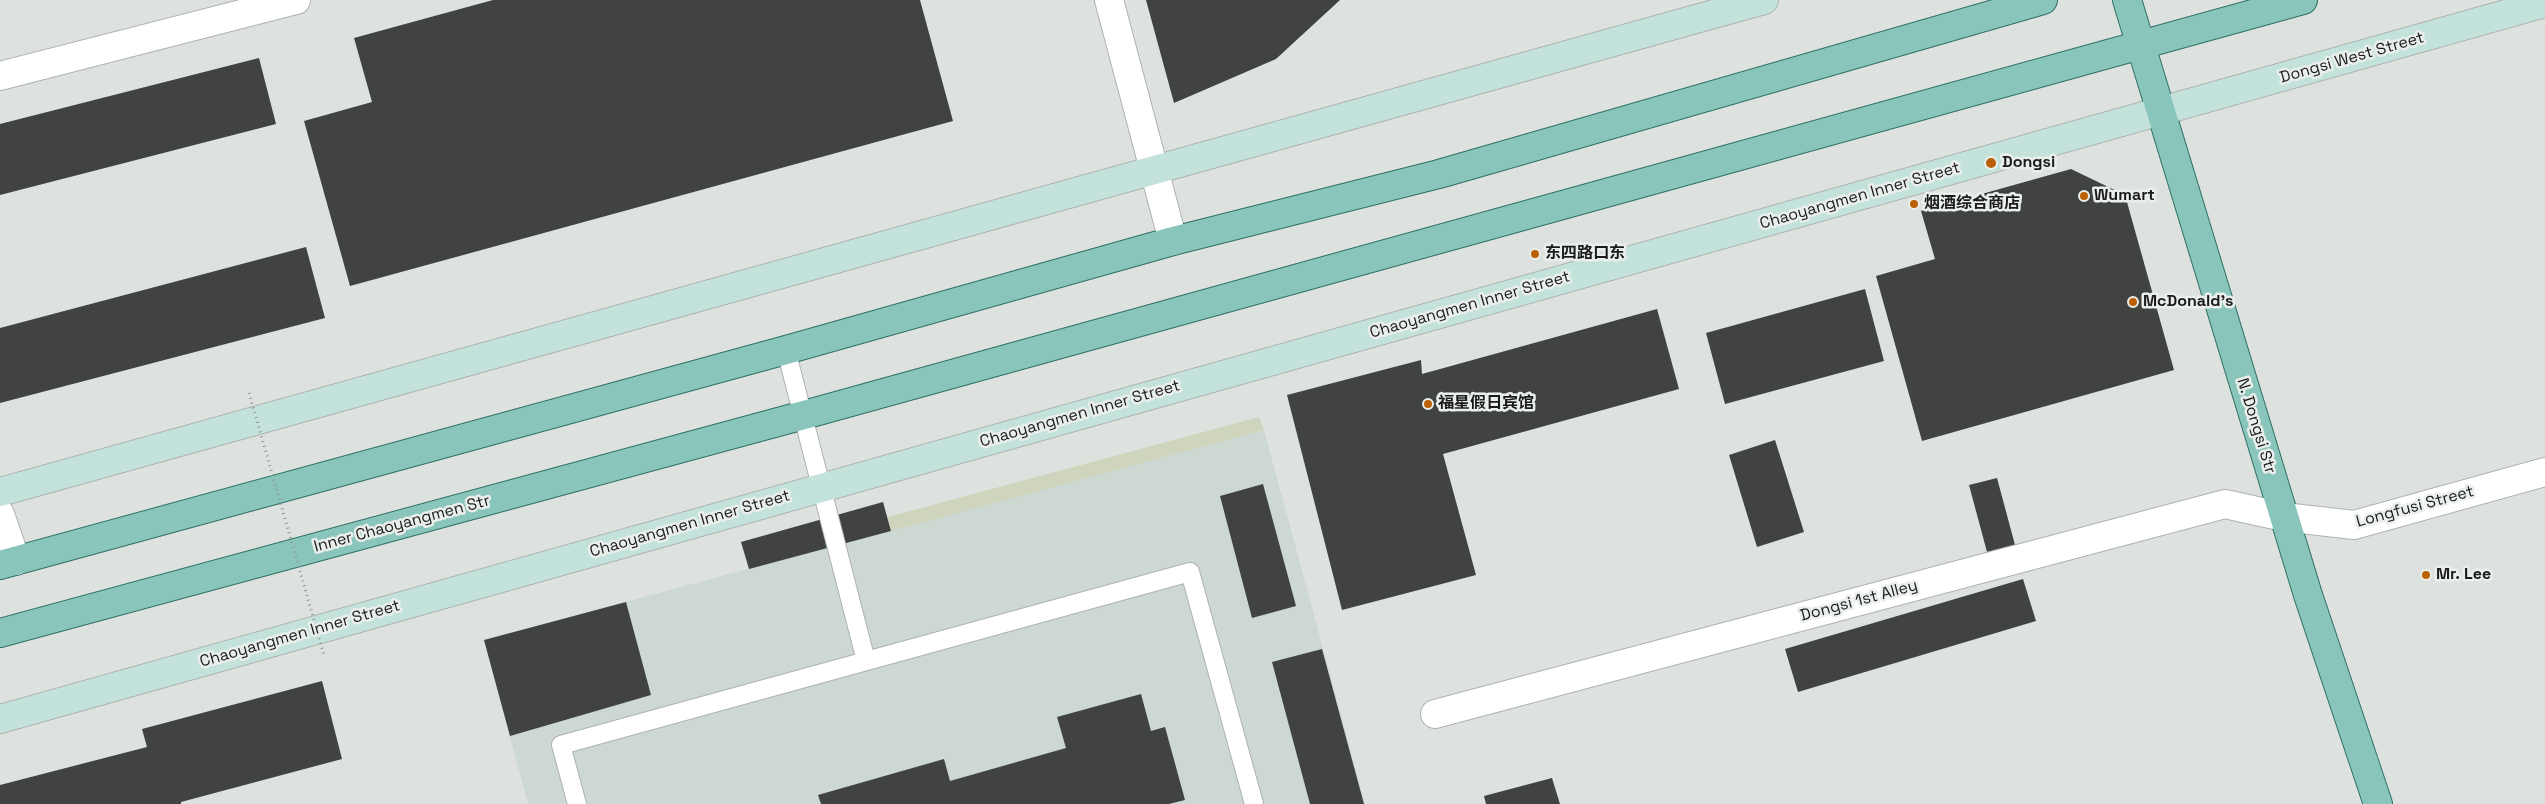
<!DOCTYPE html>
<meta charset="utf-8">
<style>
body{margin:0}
canvas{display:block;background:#dde2df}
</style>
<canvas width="2545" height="804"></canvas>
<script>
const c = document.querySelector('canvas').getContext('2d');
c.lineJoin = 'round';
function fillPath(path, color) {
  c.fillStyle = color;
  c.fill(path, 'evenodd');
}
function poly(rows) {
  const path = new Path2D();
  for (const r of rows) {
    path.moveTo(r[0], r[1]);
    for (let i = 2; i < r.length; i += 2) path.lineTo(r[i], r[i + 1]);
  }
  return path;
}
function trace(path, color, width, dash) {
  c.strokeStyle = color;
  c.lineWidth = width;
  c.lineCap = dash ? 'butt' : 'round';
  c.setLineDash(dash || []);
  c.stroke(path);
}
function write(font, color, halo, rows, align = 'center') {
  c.font = font + ' "Space Grotesk","Noto Sans SC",sans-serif';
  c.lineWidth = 5;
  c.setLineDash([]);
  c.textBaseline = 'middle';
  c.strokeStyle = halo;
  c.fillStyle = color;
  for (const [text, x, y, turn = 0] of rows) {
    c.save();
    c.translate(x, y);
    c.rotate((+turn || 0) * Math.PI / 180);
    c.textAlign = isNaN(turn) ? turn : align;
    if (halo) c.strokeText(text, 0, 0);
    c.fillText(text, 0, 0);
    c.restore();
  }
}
const built = poly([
 [1264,430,1365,804,528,804,484,640]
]);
const green = poly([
 [1259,417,1264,430,891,531,888,517]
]);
const building = poly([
 [493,0,920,0,953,121,350,286,304,121,372,102,354,38],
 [1146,0,1340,0,1276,59,1174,103],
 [259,58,276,124,0,195,0,124],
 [2071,169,2125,195,2174,370,1922,441,1876,276,1935,259,1921,211],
 [306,247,325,318,0,403,0,328],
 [1865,289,1884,361,1725,404,1706,333],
 [1657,309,1679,389,1443,454,1476,575,1342,610,1287,395,1421,360,1422,374],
 [1775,440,1804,532,1757,547,1729,455],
 [1997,478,2015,545,1987,552,1969,485],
 [1263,484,1296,606,1252,618,1220,496],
 [883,502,891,531,749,569,741,542],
 [2023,579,2036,621,1798,692,1785,649],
 [626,602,651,695,510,736,484,640],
 [1322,649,1364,804,1310,804,1272,662],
 [322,681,342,759,181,802,181,804,0,804,0,785,147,747,142,729],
 [1141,694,1151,731,1165,727,1185,800,1169,804,821,804,818,795,944,759,950,781,1066,748,1057,717],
 [1552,778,1560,804,1486,804,1484,796]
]);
const lane = poly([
 [786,350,866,661],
 [577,804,561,745,1190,572,1254,804]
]);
const street = poly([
 [1109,0,1173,241],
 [0,76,296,0],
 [0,514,16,561],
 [1435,714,2225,504,2284,517,2354,525,2545,472]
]);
const secondary = poly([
 [0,492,1764,0],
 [0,719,2545,3]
]);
const primary = poly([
 [2127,0,2308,595,2378,804],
 [0,565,786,350,1173,241,1439,174,2043,0],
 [0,633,804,415,2303,0]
]);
const pathBridge = poly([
 [249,393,324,655]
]);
const markers = [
 [1991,163,6,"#bb6004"],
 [2084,196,5,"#bb6004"],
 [1914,204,5,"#bb6004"],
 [1535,254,5,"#bb6004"],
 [2133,302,5,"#bb6004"],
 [1428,404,5,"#bb6004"],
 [2426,575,5,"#bb6004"]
];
const streetNames = [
 ["Dongsi West Street",2352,58,-16],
 ["Chaoyangmen Inner Street",1860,196,-16],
 ["Chaoyangmen Inner Street",1470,305,-16],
 ["Chaoyangmen Inner Street",1080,414,-16],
 ["N. Dongsi Str",2256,426,73],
 ["Longfusi Street",2415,507,-15],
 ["Inner Chaoyangmen Str",402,524,-15],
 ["Chaoyangmen Inner Street",690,524,-16],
 ["Dongsi 1st Alley",1859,601,-15],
 ["Chaoyangmen Inner Street",300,634,-16]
];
const poiNames = [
 ["Dongsi",2002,163],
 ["Wumart",2094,196],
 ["烟酒综合商店",1924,204],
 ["东四路口东",1545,254],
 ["McDonald's",2143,302],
 ["福星假日宾馆",1438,404],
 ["Mr. Lee",2436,575]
];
fillPath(built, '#ccd8d1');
fillPath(green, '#cfd4bd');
fillPath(building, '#40433f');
trace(lane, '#aeb3b0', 20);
trace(street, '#aeb3b0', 30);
trace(secondary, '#aeb3b0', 30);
trace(primary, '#2f7064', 30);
trace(lane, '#fff', 18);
trace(street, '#fff', 28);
trace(secondary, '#c4e2dc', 28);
trace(primary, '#89c5ba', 28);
trace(pathBridge, '#929693', 3, [1, 4]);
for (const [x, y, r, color] of markers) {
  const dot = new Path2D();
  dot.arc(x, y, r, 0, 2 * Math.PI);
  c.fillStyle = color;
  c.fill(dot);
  trace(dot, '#eaefec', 2);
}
write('16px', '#1a1b1a', '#eaefec', streetNames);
write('bold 16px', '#1a1b1a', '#eaefec', poiNames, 'left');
</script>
